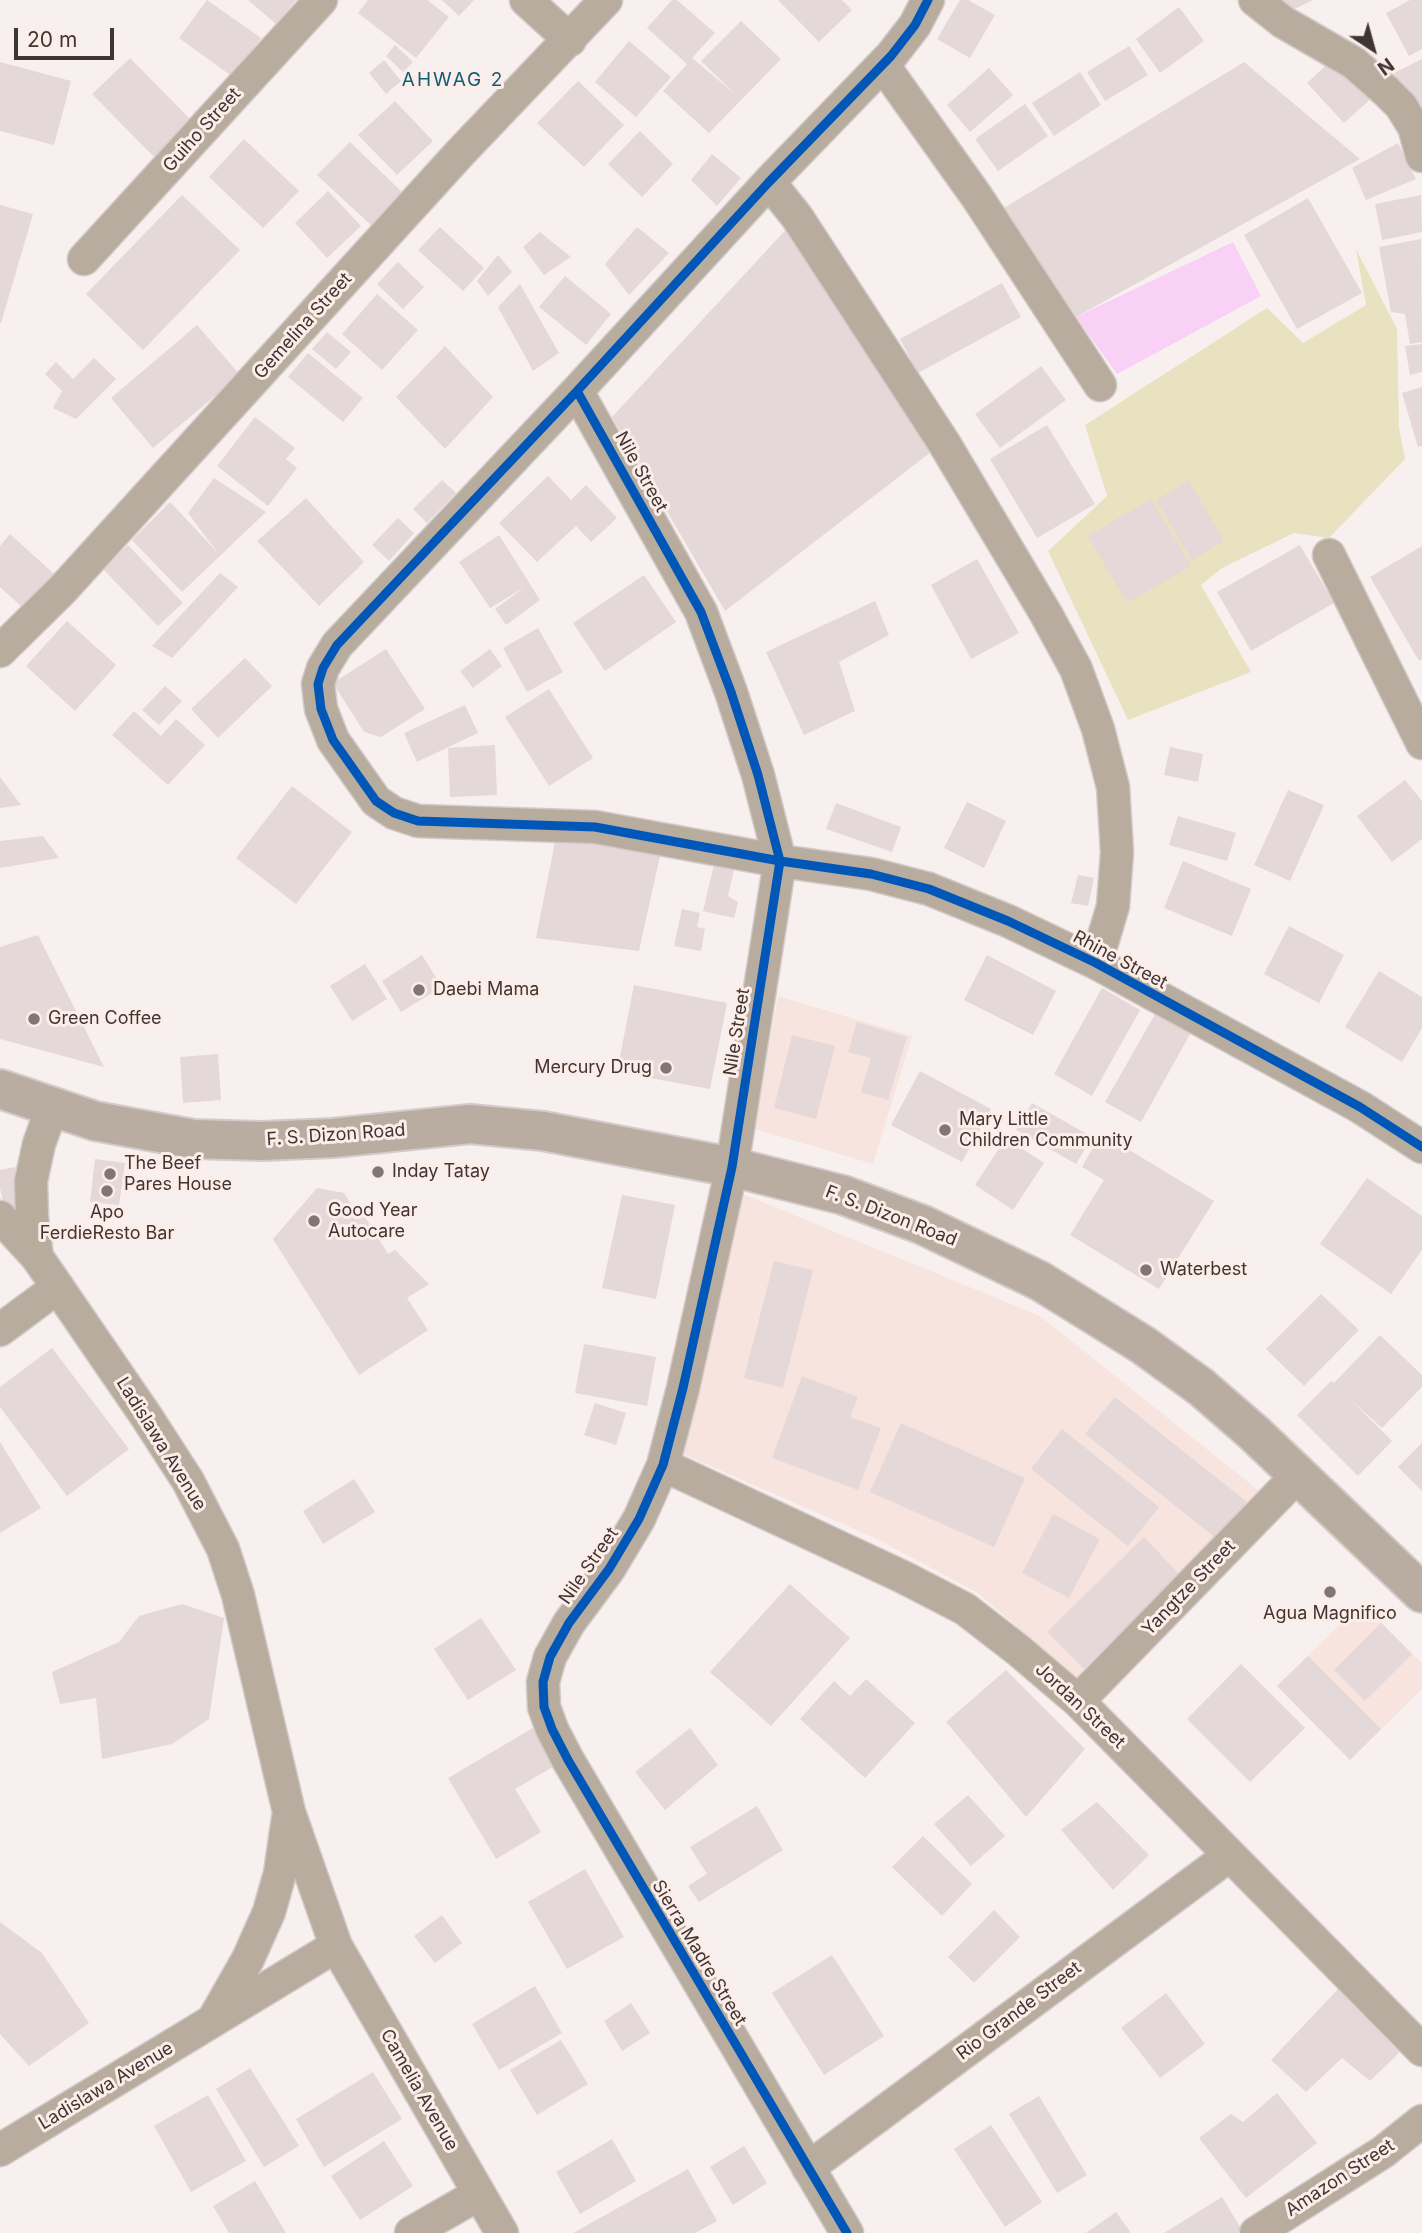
<!DOCTYPE html>
<style>
body{margin:0}
#map{position:relative;width:1422px;height:2233px;overflow:hidden;background:#f8f0ee;font-family:Inter,sans-serif}
canvas{display:block}
.north{position:absolute;left:1338px;top:14px;width:70px;height:70px;-webkit-text-stroke:5px #fdede9;paint-order:stroke;rotate:144deg;font-size:19px;font-weight:700;line-height:28px;text-align:center;color:#3f3532}
.north::after{content:'';display:block;margin:auto;width:24px;height:32px;background:#3f3532;clip-path:polygon(50% 0,100% 100%,50% 72%,0 100%)}
.scale{position:absolute;left:14px;top:28px;width:100px;height:32px;box-sizing:border-box;border:4px solid #3f3532;border-top:0;padding-left:9px;font-size:21px;line-height:24px;white-space:nowrap;color:#3f3532;-webkit-text-stroke:5px #fdede9;paint-order:stroke}
</style>
<div id="map">
<canvas width="1422" height="2233"></canvas>
<div class="north">N</div>
<div class="scale">20 m</div>
</div>
<script>
const c = document.querySelector('canvas').getContext('2d');
c.lineJoin = 'round';
function fillPath(path, color) {
  c.fillStyle = color;
  c.fill(path, 'evenodd');
}
function poly(rows) {
  const path = new Path2D();
  for (const r of rows) {
    path.moveTo(r[0], r[1]);
    for (let i = 2; i < r.length; i += 2) path.lineTo(r[i], r[i + 1]);
  }
  return path;
}
function trace(path, color, width, dash) {
  c.strokeStyle = color;
  c.lineWidth = width;
  c.lineCap = dash ? 'butt' : 'round';
  c.setLineDash(dash || []);
  c.stroke(path);
}
function write(font, color, halo, rows, align = 'center') {
  c.font = font + ' Inter,sans-serif';
  c.lineWidth = 6;
  c.setLineDash([]);
  c.textBaseline = 'middle';
  c.strokeStyle = halo;
  c.fillStyle = color;
  for (const [text, x, y, turn = 0] of rows) {
    c.save();
    c.translate(x, y);
    c.rotate((+turn || 0) * Math.PI / 180);
    c.textAlign = isNaN(turn) ? turn : align;
    if (halo) c.strokeText(text, 0, 0);
    c.fillText(text, 0, 0);
    c.restore();
  }
}
const built = poly([
 [778,996,912,1036,873,1164,755,1129],
 [738,1192,1040,1316,1263,1494,1081,1682,978,1593,877,1539,683,1454],
 [1362,1603,1422,1663,1422,1689,1350,1760,1277,1686]
]);
const green = poly([
 [1356,249,1397,329,1399,428,1405,459,1329,538,1294,533,1222,568,1201,585,1251,672,1128,720,1048,551,1107,496,1085,425,1267,308,1303,343,1366,305]
]);
const water = poly([
 [1233,242,1261,296,1117,374,1076,317]
]);
const building = poly([
 [207,0,261,38,233,77,179,38],
 [248,0,296,0,276,24],
 [368,0,427,0,449,17,416,58,358,13],
 [442,0,474,0,459,16],
 [672,0,677,0,715,33,692,58,735,94,701,61,741,21,781,59,709,133,663,91,687,64,647,28],
 [778,0,842,0,852,10,819,42],
 [960,0,968,0,995,15,970,58,937,39],
 [1272,0,1313,0,1284,14],
 [1410,0,1422,0,1422,49,1409,56,1386,13],
 [1179,7,1204,41,1160,73,1136,39],
 [629,41,671,77,636,117,595,82],
 [395,45,413,62,403,72,386,56],
 [1129,46,1148,75,1105,101,1087,72],
 [1336,56,1374,96,1344,123,1307,83],
 [130,58,192,121,154,157,92,94],
 [1422,59,1422,105,1413,109,1394,73],
 [384,60,401,81,386,94,369,73],
 [0,62,71,81,54,145,0,131],
 [1244,62,1360,159,1076,317,1004,208],
 [989,68,1013,95,970,132,947,105],
 [1080,72,1101,105,1054,136,1032,103],
 [578,81,624,125,584,167,537,123],
 [395,101,433,141,397,175,358,135],
 [1025,104,1048,136,998,171,975,139],
 [640,131,673,164,642,197,608,164],
 [244,139,299,191,263,228,209,177],
 [350,142,404,194,373,227,317,175],
 [1398,143,1416,179,1366,200,1352,168],
 [712,154,741,178,717,206,691,180],
 [328,191,361,226,327,258,295,223],
 [182,195,240,250,143,350,86,294],
 [1421,195,1422,232,1382,240,1375,204],
 [1308,198,1362,293,1297,329,1244,235],
 [0,205,33,214,1,323,0,323],
 [794,221,940,445,725,611,612,417],
 [440,227,484,268,463,291,418,250],
 [637,227,669,253,629,295,605,264],
 [540,232,571,257,544,275,523,247],
 [1421,239,1422,342,1410,344,1405,314,1391,312,1379,247],
 [498,255,512,272,488,296,477,281],
 [398,262,424,287,403,309,377,284],
 [565,276,611,314,586,345,539,307],
 [1002,283,1021,317,918,373,900,339],
 [520,284,559,353,533,371,498,307],
 [377,294,418,330,382,370,342,334],
 [197,325,240,375,153,448,111,398],
 [327,332,351,352,336,369,312,349],
 [1422,344,1422,372,1410,375,1405,346],
 [445,346,493,397,445,449,396,397],
 [308,353,363,398,343,422,288,377],
 [94,358,116,379,76,419,53,408,62,391,45,374,56,362,73,379],
 [1041,366,1066,400,1000,448,975,414],
 [1422,387,1422,446,1418,447,1402,393],
 [255,417,295,448,286,459,297,468,268,506,217,466],
 [1047,425,1095,504,1037,538,990,459],
 [548,476,571,500,586,485,617,518,591,542,576,526,537,562,499,523],
 [214,478,266,512,182,592,132,540,170,502,218,553,188,513],
 [442,480,456,493,427,523,413,509],
 [1189,481,1224,541,1192,560,1156,500],
 [306,498,364,562,319,606,257,541],
 [1151,499,1191,566,1127,603,1088,536],
 [398,518,414,533,389,561,372,545],
 [10,534,54,574,23,608,0,587,0,546],
 [499,535,540,600,506,625,495,609,525,587,490,608,459,562],
 [128,545,183,603,158,626,103,569],
 [1300,545,1334,603,1251,651,1217,592],
 [1422,546,1422,659,1419,661,1370,577],
 [977,559,1019,633,971,659,931,585],
 [220,573,238,587,172,658,152,646],
 [644,575,676,622,605,671,573,623],
 [875,601,889,635,839,662,855,711,804,735,766,652],
 [67,621,116,665,75,711,26,666],
 [538,628,563,672,527,692,503,648],
 [386,649,425,709,381,737,364,732,333,683],
 [490,649,502,666,473,688,460,671],
 [245,658,272,686,218,738,191,709],
 [165,686,182,701,159,725,142,710],
 [549,689,593,758,549,786,505,717],
 [465,705,478,733,417,762,404,733],
 [134,711,161,736,176,719,205,745,168,785,112,735],
 [495,745,497,795,450,797,448,748],
 [1170,747,1203,754,1198,782,1164,775],
 [0,777,21,805,0,808],
 [1405,780,1422,801,1422,839,1392,862,1357,816],
 [292,786,352,832,296,904,236,858],
 [1288,790,1324,805,1290,881,1254,865],
 [967,802,1006,821,984,868,944,848],
 [836,803,901,827,892,852,826,829],
 [1178,816,1236,833,1227,861,1169,845],
 [43,836,59,858,0,868,0,841],
 [556,837,660,856,639,951,536,938],
 [715,860,735,865,728,896,738,902,734,918,703,911],
 [1183,861,1251,889,1232,936,1164,908],
 [1078,875,1094,878,1088,906,1071,903],
 [682,909,700,913,697,927,705,929,701,951,674,946],
 [1289,926,1344,955,1319,1003,1264,974],
 [38,935,104,1067,0,1039,0,947],
 [422,955,442,987,401,1012,382,981],
 [987,955,1056,991,1033,1035,964,1000],
 [365,964,387,999,352,1021,330,986],
 [1379,971,1422,997,1422,1028,1402,1062,1345,1027],
 [634,985,727,1003,710,1089,617,1072],
 [1102,988,1140,1010,1092,1096,1054,1074],
 [1158,1009,1193,1029,1141,1122,1105,1102],
 [857,1022,907,1037,888,1100,861,1092,871,1058,848,1052],
 [792,1035,835,1046,816,1119,774,1108],
 [218,1054,221,1100,183,1103,180,1057],
 [920,1071,991,1109,962,1162,891,1125],
 [1032,1103,1092,1137,1076,1164,1016,1130],
 [1101,1133,1214,1201,1159,1289,1070,1235,1104,1180,1082,1167],
 [1006,1138,1044,1163,1013,1210,975,1185],
 [95,1159,125,1163,119,1205,90,1202],
 [15,1167,26,1211,6,1215,0,1188,0,1170],
 [1367,1178,1422,1216,1422,1250,1391,1294,1320,1244],
 [317,1188,344,1193,357,1214,362,1212,388,1254,395,1250,429,1284,407,1298,428,1330,359,1375,273,1239],
 [622,1195,675,1205,656,1299,602,1288],
 [774,1261,813,1270,783,1388,744,1378],
 [1321,1294,1359,1330,1304,1386,1266,1349],
 [1380,1335,1422,1375,1422,1387,1382,1428,1351,1400,1392,1441,1358,1476,1297,1415,1331,1381,1334,1383],
 [584,1344,656,1357,647,1406,575,1393],
 [52,1348,129,1449,67,1496,0,1407,0,1387],
 [802,1376,858,1397,850,1417,881,1428,858,1490,772,1458],
 [1115,1397,1247,1502,1217,1539,1085,1434],
 [595,1403,626,1413,616,1445,584,1435],
 [901,1423,1025,1478,994,1547,870,1492],
 [1062,1429,1159,1507,1128,1546,1031,1469],
 [0,1442,41,1508,0,1533],
 [1422,1443,1422,1491,1398,1467],
 [354,1479,375,1512,323,1544,303,1511],
 [1053,1514,1100,1539,1069,1598,1022,1573],
 [1144,1537,1180,1575,1084,1669,1047,1632],
 [790,1584,850,1638,771,1726,710,1672],
 [182,1604,224,1618,209,1719,172,1744,102,1759,96,1698,60,1704,52,1672,119,1642,139,1616],
 [481,1618,516,1670,468,1700,434,1649],
 [1381,1623,1412,1654,1365,1701,1334,1670],
 [1308,1656,1381,1729,1350,1760,1277,1686],
 [1241,1664,1305,1728,1250,1782,1187,1719],
 [1006,1670,1085,1749,1026,1817,946,1722],
 [866,1679,915,1723,865,1778,800,1719,834,1681,850,1696],
 [533,1728,556,1765,515,1789,541,1832,496,1859,448,1778],
 [690,1728,718,1765,665,1810,635,1772],
 [968,1795,1005,1836,971,1866,934,1824],
 [1097,1802,1149,1855,1113,1890,1061,1830],
 [757,1806,783,1850,699,1902,688,1886,707,1874,690,1847],
 [923,1836,972,1884,942,1916,892,1867],
 [585,1869,624,1937,567,1969,528,1902],
 [994,1910,1020,1937,974,1983,948,1957],
 [442,1915,462,1943,435,1963,414,1936],
 [0,1922,42,1953,89,2023,29,2066,0,2034],
 [832,1955,884,2036,824,2075,772,1993],
 [535,1986,562,2033,499,2070,472,2024],
 [1339,1988,1403,2049,1370,2081,1342,2058,1306,2092,1271,2060],
 [1166,1993,1205,2044,1160,2078,1121,2028],
 [631,2003,650,2033,622,2051,604,2021],
 [561,2040,588,2084,537,2115,510,2070],
 [250,2068,299,2146,264,2167,216,2089],
 [373,2072,402,2119,324,2167,296,2119],
 [1277,2093,1317,2143,1246,2198,1199,2138,1231,2114,1243,2122],
 [208,2095,246,2161,191,2192,154,2126],
 [1039,2096,1087,2175,1057,2193,1009,2114],
 [991,2125,1042,2202,1005,2227,954,2149],
 [612,2139,636,2181,580,2214,556,2172],
 [384,2141,413,2186,360,2220,331,2176],
 [744,2146,767,2183,733,2205,710,2167],
 [688,2169,717,2221,695,2233,573,2233],
 [255,2181,286,2233,229,2233,213,2206],
 [1222,2197,1242,2230,1237,2233,1164,2233],
 [1116,2212,1131,2233,1086,2233]
]);
const street = poly([
 [526,0,570,40],
 [928,0,915,25,891,56,769,182,577,391,337,645,323,668,318,684,321,709,333,740,376,801,394,813,418,821,595,827,780,861,871,874,929,889,1008,921,1096,963,1360,1107,1422,1147],
 [1255,0,1283,22,1354,63,1386,91,1401,106,1414,127,1422,156],
 [883,65,977,197,1100,385],
 [769,182,797,217,944,443,1046,614,1076,669,1098,729,1113,787,1117,852,1113,906,1096,963],
 [84,259,321,0],
 [577,391,701,612,731,692,758,775,780,861,732,1167,683,1388,663,1465,639,1519,609,1569,569,1623,550,1657,543,1682,544,1707,552,1729,568,1760,847,2233],
 [1329,555,1422,743],
 [0,651,63,589,460,153,606,0],
 [0,1217,37,1257,146,1416,188,1481,223,1549,238,1595,289,1812,336,1946,502,2233],
 [37,1257,32,1217,31,1181,39,1144,52,1108],
 [0,1330,58,1287],
 [663,1465,903,1577,965,1609,1018,1650,1078,1701,1422,2050],
 [1078,1701,1299,1474],
 [215,2017,248,1959,269,1912,280,1873,288,1818],
 [0,2150,336,1946],
 [808,2168,1230,1855],
 [411,2233,479,2194],
 [1256,2233,1383,2152,1422,2121]
]);
const primary = poly([
 [0,1089,95,1121,193,1139,262,1141,333,1138,470,1124,543,1131,732,1167,843,1195,923,1225,1040,1281,1143,1345,1201,1387,1254,1433,1422,1593]
]);
const cycleway = poly([
 [928,0,915,25,891,56,769,182,577,391,337,645,323,668,318,684,321,709,333,740,376,801,394,813,418,821,595,827,780,861,871,874,929,889,1008,921,1096,963,1360,1107,1422,1147],
 [577,391,701,612,731,692,758,775,780,861,732,1167,683,1388,663,1465,639,1519,609,1569,569,1623,550,1657,543,1682,544,1707,552,1729,568,1760,847,2233]
]);
const markers = [
 [419,990,7,"#807674"],
 [34,1019,7,"#807674"],
 [666,1068,7,"#807674"],
 [945,1130,7,"#807674"],
 [378,1172,7,"#807674"],
 [110,1174,7,"#807674"],
 [107,1191,7,"#807674"],
 [314,1221,7,"#807674"],
 [1146,1270,7,"#807674"],
 [1330,1592,7,"#807674"]
];
const streetNames = [
 ["Guiho Street",202,130,-48],
 ["Gemelina Street",303,326,-48],
 ["Nile Street",641,472,61],
 ["Rhine Street",1120,960,28],
 ["Nile Street",737,1032,-81],
 ["F. S. Dizon Road",336,1135,-4],
 ["F. S. Dizon Road",891,1216,21],
 ["Ladislawa Avenue",161,1444,58],
 ["Nile Street",589,1566,-55],
 ["Yangtze Street",1189,1588,-46],
 ["Jordan Street",1080,1706,43],
 ["Sierra Madre Street",699,1953,59],
 ["Rio Grande Street",1019,2011,-37],
 ["Ladislawa Avenue",106,2086,-31],
 ["Camelia Avenue",419,2090,60],
 ["Amazon Street",1340,2178,-33]
];
const poiNames = [
 ["Daebi Mama",433,990],
 ["Green Coffee",48,1019],
 ["Mercury Drug",652,1068,"right"],
 ["Mary Little",959,1120],
 ["Children Community",959,1141],
 ["The Beef",124,1164],
 ["Pares House",124,1185],
 ["Inday Tatay",392,1172],
 ["Good Year",328,1211],
 ["Autocare",328,1232],
 ["Apo",107,1213,"center"],
 ["FerdieResto Bar",107,1234,"center"],
 ["Waterbest",1160,1270],
 ["Agua Magnifico",1330,1614,"center"]
];
const neighbourhoodNames = [
 ["AHWAG 2",453,80]
];
fillPath(built, '#f7e4de');
fillPath(green, '#e9e2c1');
fillPath(water, '#f9d0f6');
fillPath(building, '#e4d8d9');
trace(street, '#d2cbc9', 35);
trace(primary, '#d2cbc9', 42);
trace(street, '#b8ac9f', 32);
trace(primary, '#b9ada2', 38);
trace(cycleway, '#0057b8', 9);
for (const [x, y, r, color] of markers) {
  const dot = new Path2D();
  dot.arc(x, y, r, 0, 2 * Math.PI);
  c.fillStyle = color;
  c.fill(dot);
  trace(dot, '#fdede9', 2.5);
}
write('18px', '#3f3532', '#fdede9', streetNames);
write('18px', '#3f3532', '#fdede9', poiNames, 'left');
c.letterSpacing = '2px';
write('19px', '#0f5e76', '#fdede9', neighbourhoodNames);
c.letterSpacing = '0px';
</script>
